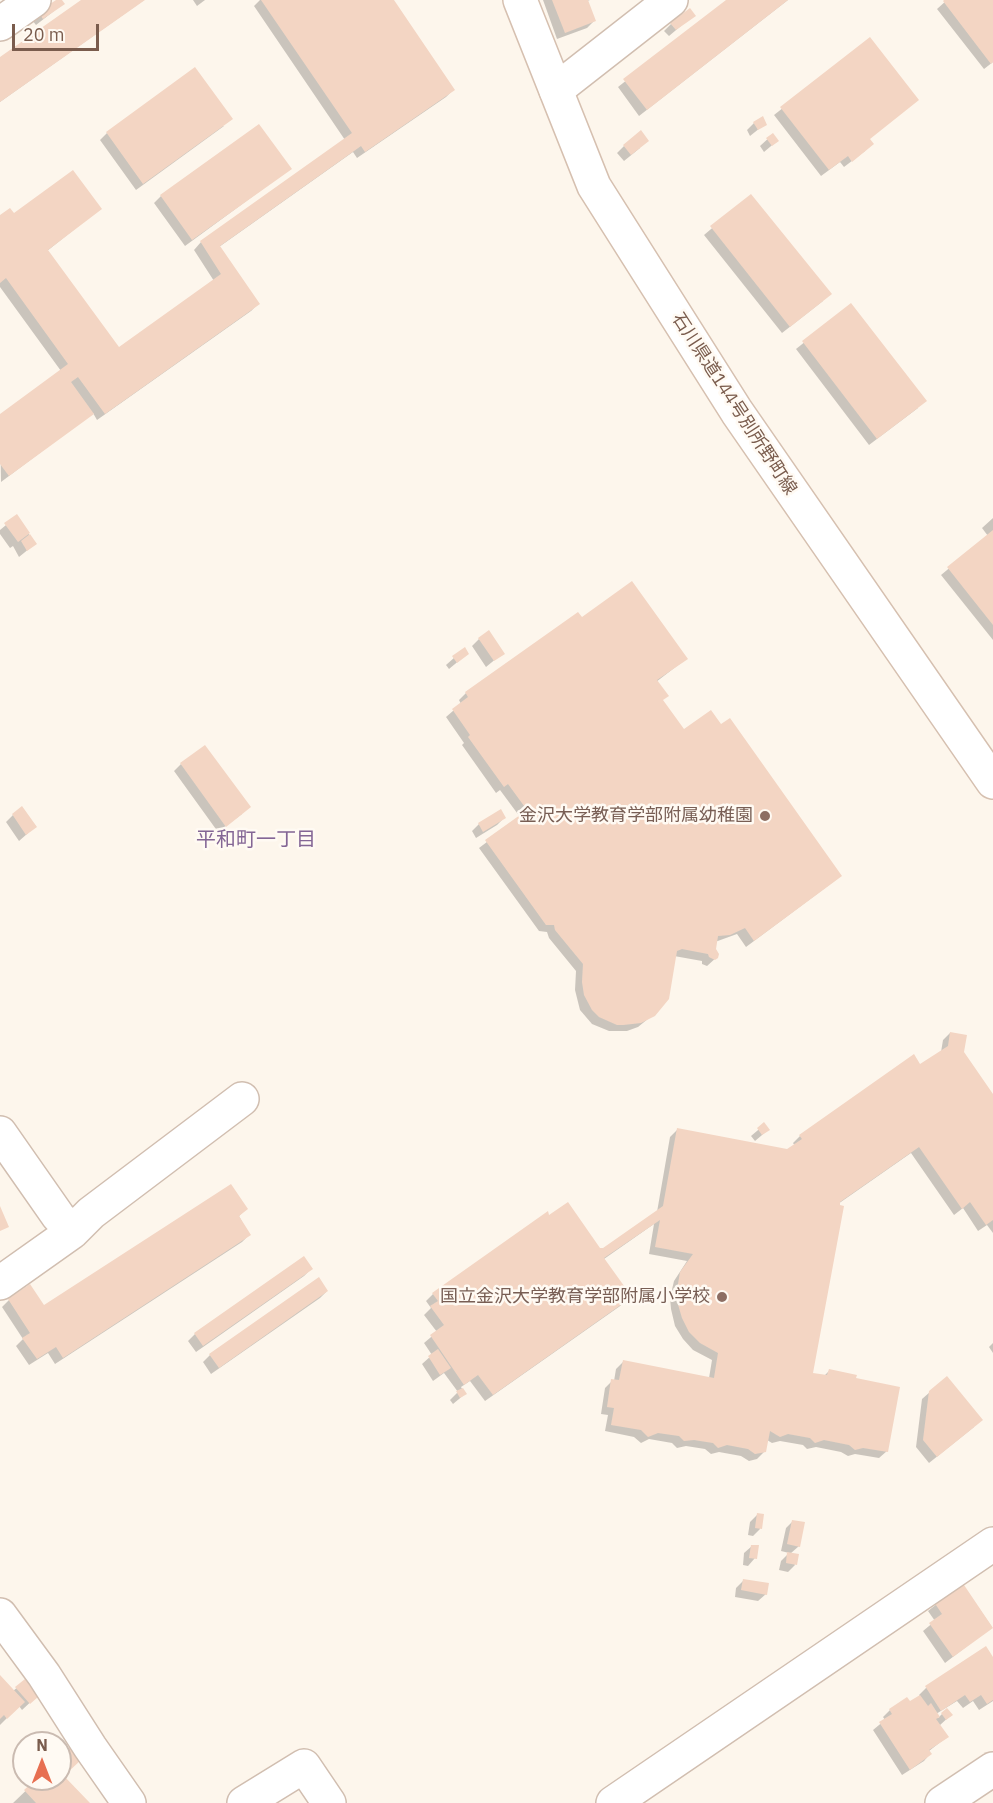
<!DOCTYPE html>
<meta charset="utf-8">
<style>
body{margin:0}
#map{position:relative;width:993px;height:1803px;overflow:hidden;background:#fdf6ec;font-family:"IBM Plex Sans",sans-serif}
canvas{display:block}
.north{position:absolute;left:12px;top:1731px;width:60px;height:60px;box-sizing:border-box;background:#fffaf3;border:2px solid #cabbb1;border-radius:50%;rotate:0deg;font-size:16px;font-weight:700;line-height:24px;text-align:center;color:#7a5c4d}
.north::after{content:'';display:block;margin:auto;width:21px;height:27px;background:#e76f51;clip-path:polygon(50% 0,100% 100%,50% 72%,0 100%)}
.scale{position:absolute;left:12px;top:24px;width:87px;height:27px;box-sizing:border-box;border:3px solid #7a5c4d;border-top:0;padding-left:8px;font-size:18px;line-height:21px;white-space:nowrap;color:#7a5c4d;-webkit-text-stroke:4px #fffaf3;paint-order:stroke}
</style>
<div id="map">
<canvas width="993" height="1803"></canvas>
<div class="north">N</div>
<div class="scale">20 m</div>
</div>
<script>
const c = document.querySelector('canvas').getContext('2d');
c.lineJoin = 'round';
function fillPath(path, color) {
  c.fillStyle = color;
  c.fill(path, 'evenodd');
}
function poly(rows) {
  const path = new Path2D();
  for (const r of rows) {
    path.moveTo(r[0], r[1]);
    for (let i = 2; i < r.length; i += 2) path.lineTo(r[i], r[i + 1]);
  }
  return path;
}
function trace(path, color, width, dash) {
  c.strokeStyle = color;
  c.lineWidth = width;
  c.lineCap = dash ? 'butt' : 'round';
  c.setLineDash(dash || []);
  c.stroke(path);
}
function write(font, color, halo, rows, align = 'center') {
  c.font = font + ' "IBM Plex Sans","Noto Sans JP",sans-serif';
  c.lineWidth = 5;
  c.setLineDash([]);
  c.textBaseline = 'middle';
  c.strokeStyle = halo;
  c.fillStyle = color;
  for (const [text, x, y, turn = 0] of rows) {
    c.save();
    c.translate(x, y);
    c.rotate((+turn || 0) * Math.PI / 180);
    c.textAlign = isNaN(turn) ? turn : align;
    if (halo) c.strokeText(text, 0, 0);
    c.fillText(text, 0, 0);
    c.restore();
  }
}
const shadow = poly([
 [58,0,63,4,36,25,32,20],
 [84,0,144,0,0,102,0,59],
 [193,0,205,0,197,6],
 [260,0,392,0,453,90,446,97,357,158,353,152,219,247,258,304,251,311,97,420,93,413,1,482,0,416,61,371,0,287,0,216,100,209,47,251,118,349,214,281,194,250,201,242,345,140,254,6],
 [543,0,590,0,587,1,594,21,587,28,557,39],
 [728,0,788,0,639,116,618,87],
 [947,0,993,0,993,62,984,69,937,9],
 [694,15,669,36,664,31,671,24],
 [870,39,863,142,865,151,844,167,840,162,821,176,774,115],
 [754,123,765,124,750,136,747,130],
 [224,126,136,190,100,140,107,133],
 [772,135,777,141,764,152,760,146],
 [624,146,640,148,624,161,617,153],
 [290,169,185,246,154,203,161,196],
 [750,196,823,301,782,333,704,235],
 [851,305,918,408,869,445,796,349],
 [17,516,35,544,19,557,13,546,10,548,0,534,0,530],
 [993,518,993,640,941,575,988,536,982,528],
 [581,619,686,659,656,682,662,700,684,732,833,882,746,947,737,934,715,942,715,949,717,957,707,966,702,964,702,961,674,956,659,1010,638,1027,627,1031,609,1031,592,1024,580,1010,575,990,576,971,549,938,547,932,539,931,479,848,520,817,500,790,496,793,462,745,464,743,446,717,461,704,459,700,466,693],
 [479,639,503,653,486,667,472,646],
 [464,649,467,654,449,669,446,665],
 [181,764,242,814,218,832,174,771],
 [500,811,504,818,497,825,476,838,472,831,479,824],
 [13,815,35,827,19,841,6,822],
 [950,1033,993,1097,993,1233,987,1225,978,1231,963,1208,954,1215,911,1153,838,1204,812,1374,824,1376,829,1371,855,1379,887,1451,879,1458,855,1454,848,1456,841,1452,816,1447,807,1449,803,1445,780,1441,772,1443,767,1440,765,1451,757,1459,749,1461,741,1456,719,1452,711,1454,705,1449,686,1446,677,1448,672,1443,649,1439,641,1443,634,1437,605,1431,608,1415,601,1414,605,1388,612,1381,614,1381,616,1369,623,1362,709,1378,712,1360,693,1350,683,1339,675,1326,671,1309,670,1298,674,1281,687,1261,649,1254,654,1224,604,1259,630,1297,623,1304,485,1401,470,1381,461,1387,465,1394,453,1404,450,1400,458,1392,444,1373,433,1381,422,1364,432,1355,424,1343,437,1332,424,1315,431,1308,426,1301,433,1294,549,1217,599,1249,603,1249,657,1212,670,1137,677,1130,788,1150,795,1146,793,1143,800,1136,920,1066,941,1052,943,1040],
 [764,1125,768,1130,755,1141,751,1136],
 [246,1209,239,1216,249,1235,242,1242,55,1364,48,1353,29,1365,16,1346,23,1339,2,1307,9,1300,44,1308],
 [311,1269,304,1276,196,1352,188,1341,195,1334],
 [327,1291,320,1298,211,1374,203,1362,210,1355],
 [993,1343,993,1353,989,1347],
 [930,1392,974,1427,929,1463,916,1447,922,1399],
 [757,1515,760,1529,753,1536,748,1535,750,1522],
 [793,1521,799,1546,790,1554,795,1565,788,1572,779,1570,781,1561,789,1553,781,1551,786,1528],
 [752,1546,755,1558,748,1566,743,1565,744,1553],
 [743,1581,766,1594,758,1601,735,1597,736,1588],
 [962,1584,992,1627,945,1663,923,1631,935,1621,928,1611],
 [993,1658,993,1701,979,1710,973,1701,963,1708,957,1701,936,1714,938,1718,946,1710,951,1715,939,1726,947,1737,929,1751,930,1754,924,1761,902,1775,873,1730,885,1720,883,1717,890,1710,910,1703,920,1697,919,1695,926,1688],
 [0,1677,13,1691,25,1681,36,1697,22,1710,19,1706,0,1725],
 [60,1758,62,1776,87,1803,13,1803,38,1779,60,1779]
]);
const building = poly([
 [56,0,62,0,65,4,43,19,38,12],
 [81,0,145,0,0,102,0,57],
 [261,0,394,0,455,90,365,152,361,146,220,246,260,304,105,414,78,377,71,382,94,414,9,476,0,464,0,414,68,364,6,278,0,283,0,215,10,208,14,213,73,170,102,209,48,250,119,347,221,274,200,241,352,133],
 [552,0,588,0,596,21,565,33],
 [726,0,788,0,647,110,623,79],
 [944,0,993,0,993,62,991,64,943,1],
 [690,8,696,16,676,30,670,23],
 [870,37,919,100,870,139,874,144,852,162,848,156,829,170,780,107],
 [195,67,233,119,143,184,106,132],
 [763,116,767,125,758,130,753,122],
 [259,124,292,169,192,240,160,195],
 [641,130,649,141,631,155,623,145],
 [773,133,779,141,772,146,766,138],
 [751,194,832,294,790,327,710,226],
 [851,303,927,401,877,439,802,341],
 [17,514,30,533,18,542,4,523],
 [993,530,993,625,947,567],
 [30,534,37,544,27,551,21,541],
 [632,581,688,659,657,680,669,696,663,700,684,729,711,710,721,724,730,718,842,876,754,941,745,928,730,935,718,936,716,949,719,954,718,958,715,960,709,957,708,954,682,949,677,951,669,999,655,1016,641,1023,623,1025,617,1025,599,1017,592,1010,584,995,582,982,583,964,555,930,554,925,546,925,485,840,527,810,508,784,504,787,468,737,470,735,452,709,468,697,465,692,578,612,582,617],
 [489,630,505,654,494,661,478,638],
 [465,647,469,654,457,663,452,656],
 [205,745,251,807,226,827,180,763],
 [22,806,37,827,26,835,12,814],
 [501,809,506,818,483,832,478,823],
 [950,1032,967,1035,964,1052,993,1094,993,1220,986,1225,970,1202,962,1209,919,1147,840,1202,840,1205,844,1206,813,1373,827,1375,829,1369,857,1375,856,1378,900,1387,888,1452,863,1448,855,1450,849,1445,824,1440,815,1443,810,1438,788,1434,780,1437,770,1431,766,1452,755,1454,748,1449,727,1445,718,1448,713,1443,694,1440,684,1441,679,1436,658,1433,648,1437,641,1430,611,1425,614,1408,607,1407,611,1379,619,1380,623,1360,714,1378,718,1353,700,1343,689,1332,682,1318,677,1301,677,1290,680,1272,693,1254,655,1247,660,1220,604,1258,632,1297,493,1395,478,1375,464,1385,430,1335,444,1325,430,1306,438,1301,432,1293,548,1211,549,1215,568,1202,600,1248,603,1248,663,1206,677,1128,787,1149,802,1139,799,1135,914,1054,920,1064,948,1046],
 [764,1122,770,1130,762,1135,757,1128],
 [231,1184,248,1209,239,1216,251,1235,63,1358,56,1347,37,1359,22,1338,30,1333,8,1299,30,1284,44,1305],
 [0,1206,9,1227,0,1231],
 [304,1256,313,1269,203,1346,194,1333],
 [319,1277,328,1291,219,1368,209,1354],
 [438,1349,451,1368,440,1375,428,1356],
 [947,1376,983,1420,937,1457,923,1440,929,1391],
 [463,1388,467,1394,460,1398,456,1391],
 [757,1513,764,1514,762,1529,755,1528],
 [792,1520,805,1522,800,1547,787,1544],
 [751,1545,759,1545,757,1559,749,1558],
 [787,1552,799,1554,797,1565,786,1563],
 [743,1579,769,1583,767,1595,741,1590],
 [962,1582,993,1628,953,1657,929,1623,942,1614,934,1602],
 [986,1646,993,1657,993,1700,987,1704,981,1695,970,1702,965,1695,941,1711,925,1686],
 [0,1675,25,1702,7,1719,4,1715,0,1719],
 [25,1679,38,1697,30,1704,15,1687],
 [920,1695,928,1706,931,1703,940,1717,936,1719,949,1737,929,1750,932,1754,910,1770,879,1722,892,1714,889,1709,907,1697,910,1701],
 [947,1708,953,1715,946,1720,941,1713],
 [71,1746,83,1758,64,1776,90,1803,36,1803,24,1790,36,1779,60,1779,60,1756]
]);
const minor = poly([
 [0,24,34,0],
 [556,90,671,0],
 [0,1133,58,1216,72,1232,91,1213,242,1099],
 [0,1283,72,1232],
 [0,1615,44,1675,90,1747,129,1803],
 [244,1803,304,1766,329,1803],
 [613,1803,993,1544]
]);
const tertiary = poly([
 [942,1803,993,1769]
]);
const secondary = poly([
 [520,0,594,186,737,412,993,782]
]);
const markers = [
 [765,816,6,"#8d6e63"],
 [722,1297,6,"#8d6e63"]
];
const streetNames = [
 ["石川県道144号別所野町線",734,404,57]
];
const educationNames = [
 ["金沢大学教育学部附属幼稚園",753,816],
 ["国立金沢大学教育学部附属小学校",710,1297]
];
const neighbourhoodNames = [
 ["平和町一丁目",256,840]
];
fillPath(shadow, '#0003');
fillPath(building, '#f3d5c3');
trace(minor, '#d1beb0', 36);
trace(tertiary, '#d1beb0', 36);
trace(secondary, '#d6c0b0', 36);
trace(minor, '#fff', 33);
trace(tertiary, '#fff', 33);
trace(secondary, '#fff', 33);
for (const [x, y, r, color] of markers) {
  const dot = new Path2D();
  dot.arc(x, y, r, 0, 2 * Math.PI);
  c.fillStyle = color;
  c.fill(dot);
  trace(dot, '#fffaf3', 2);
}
write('18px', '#7a5c4d', '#fffaf3', streetNames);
write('18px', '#785e54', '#fffaf3', educationNames, 'right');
write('20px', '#846695', '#fffaf3', neighbourhoodNames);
</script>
